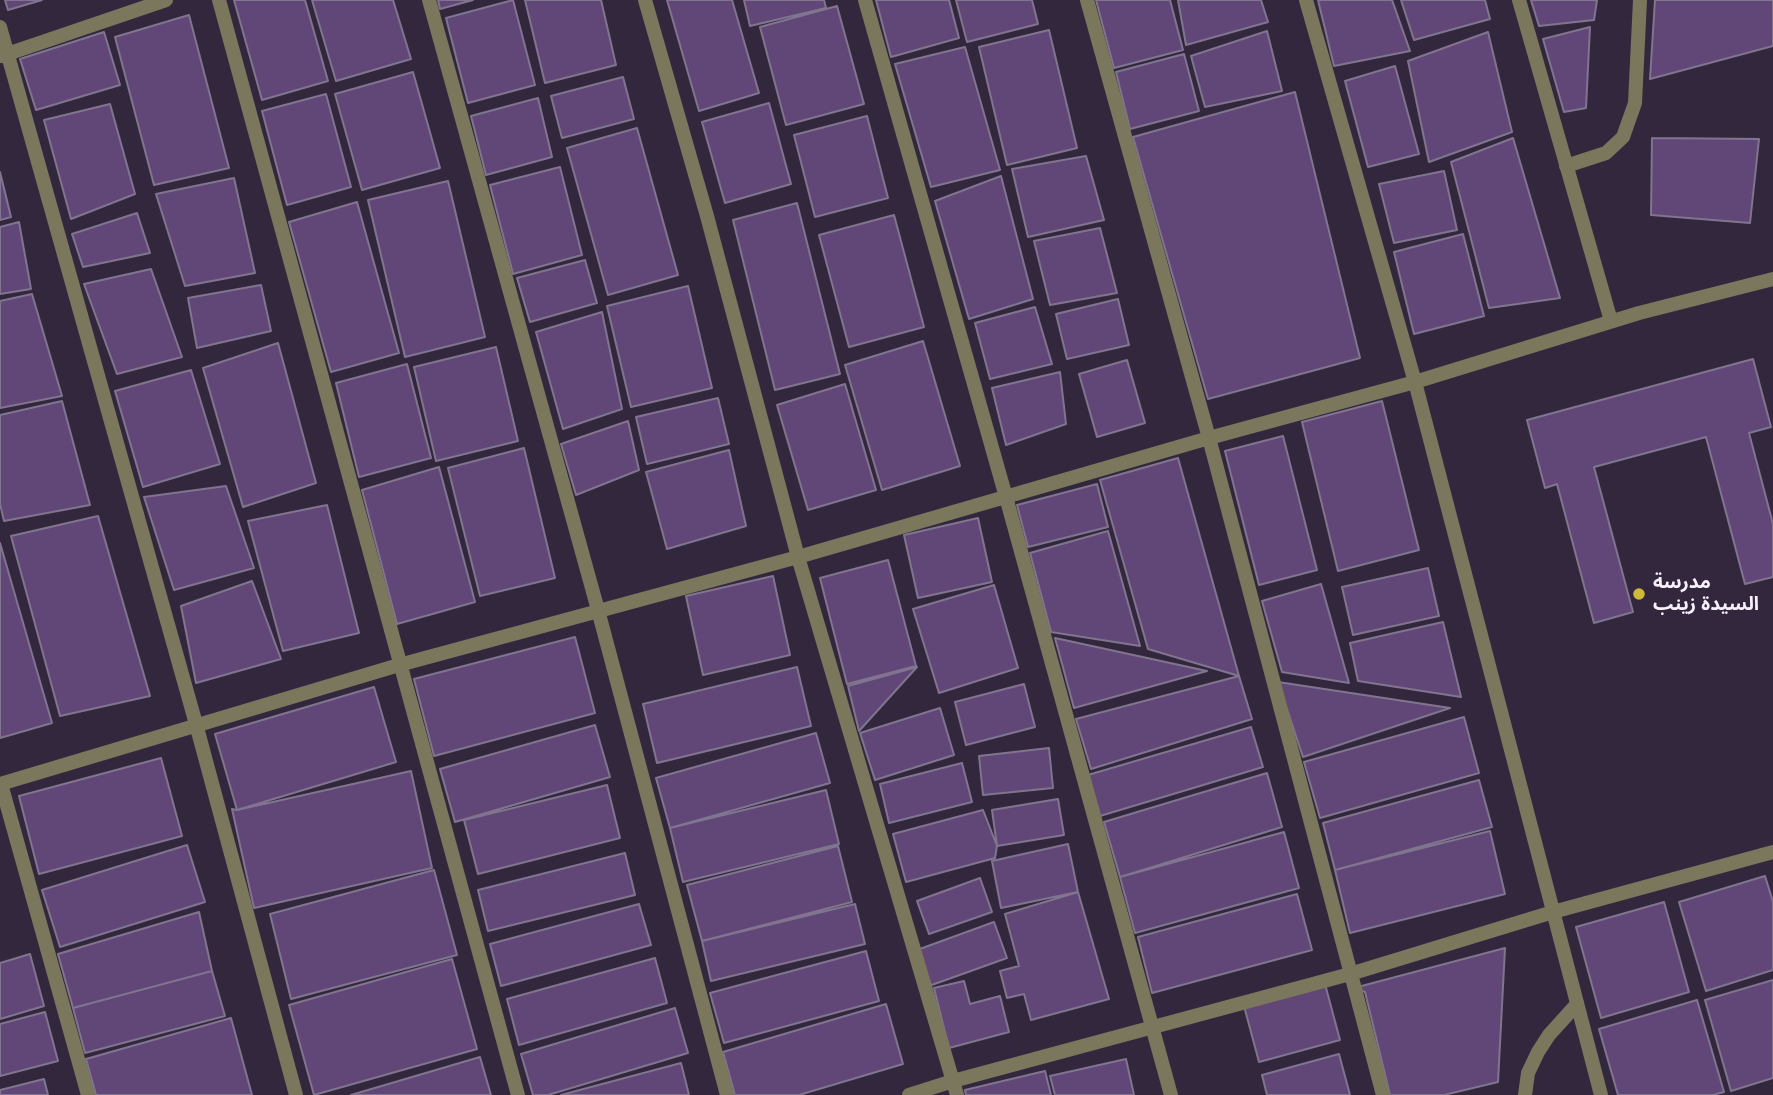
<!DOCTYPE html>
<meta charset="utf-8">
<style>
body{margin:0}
canvas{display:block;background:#33273e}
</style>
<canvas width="1773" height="1095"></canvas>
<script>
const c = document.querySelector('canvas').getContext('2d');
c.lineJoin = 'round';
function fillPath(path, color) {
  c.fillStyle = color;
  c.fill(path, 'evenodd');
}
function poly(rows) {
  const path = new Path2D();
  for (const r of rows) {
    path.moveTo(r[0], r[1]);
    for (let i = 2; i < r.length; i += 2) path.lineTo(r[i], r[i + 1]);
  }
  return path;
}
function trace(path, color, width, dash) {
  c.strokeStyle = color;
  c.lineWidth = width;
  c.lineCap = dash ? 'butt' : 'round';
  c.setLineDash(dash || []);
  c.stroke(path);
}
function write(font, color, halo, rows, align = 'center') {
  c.font = font + ' Arial,"Noto Sans Arabic",sans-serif';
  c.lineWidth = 5;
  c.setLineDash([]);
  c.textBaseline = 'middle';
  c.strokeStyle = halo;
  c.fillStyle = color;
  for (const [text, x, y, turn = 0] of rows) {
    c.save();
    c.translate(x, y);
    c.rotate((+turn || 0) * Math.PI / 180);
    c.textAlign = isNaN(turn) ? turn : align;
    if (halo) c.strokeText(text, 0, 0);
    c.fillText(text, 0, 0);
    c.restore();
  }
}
const building = poly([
 [5,0,42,0,8,10,5,0],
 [234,0,305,0,328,81,262,100,234,0],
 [312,0,393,0,411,59,336,81,312,0],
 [438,0,473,0,440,9,438,0],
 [513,0,535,85,468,103,446,18,513,0],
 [525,0,601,0,616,65,545,83,525,0],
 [667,0,732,0,759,93,699,111,667,0],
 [744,0,824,0,826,8,750,26,744,0],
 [876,0,949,0,959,38,891,57,876,0],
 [956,0,1032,0,1038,24,967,42,956,0],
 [1096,0,1170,0,1183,50,1114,68,1096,0],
 [1178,0,1261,0,1268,22,1186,45,1178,0],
 [1318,0,1392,0,1410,51,1334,66,1318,0],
 [1401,0,1485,0,1490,19,1414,40,1401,0],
 [1531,0,1597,0,1594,20,1539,26,1531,0],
 [1655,0,1773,0,1773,46,1650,79,1655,0],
 [837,6,864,104,786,125,760,27,837,6],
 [189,15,229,168,154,185,115,37,189,15],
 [1590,27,1586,108,1564,112,1543,39,1590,27],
 [1049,30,1077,148,1007,165,979,47,1049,30],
 [1267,31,1282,91,1205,107,1191,56,1267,31],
 [104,32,120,85,36,110,20,59,104,32],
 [1488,32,1512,132,1429,162,1408,61,1488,32],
 [965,47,1000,170,931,187,895,64,965,47],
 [1184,54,1199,111,1130,129,1116,72,1184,54],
 [1395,66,1419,154,1368,167,1345,81,1395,66],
 [413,72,440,168,362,190,335,94,413,72],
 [623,77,634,119,562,138,551,96,623,77],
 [1295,92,1360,358,1208,399,1133,137,1295,92],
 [326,94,351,187,287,205,262,111,326,94],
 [538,98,552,157,486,175,471,116,538,98],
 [769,103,791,184,725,203,702,122,769,103],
 [110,104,135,194,71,219,44,120,110,104],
 [867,116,888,198,815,217,794,135,867,116],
 [637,128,678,275,608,295,567,148,637,128],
 [1513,138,1560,298,1489,308,1451,162,1513,138],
 [1652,138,1759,139,1750,223,1651,215,1652,138],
 [1086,156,1104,220,1028,237,1012,169,1086,156],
 [560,167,582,255,513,274,490,185,560,167],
 [1444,171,1457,230,1394,243,1379,184,1444,171],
 [0,172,11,217,0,220,0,172],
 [1001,176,1033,299,969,319,935,201,1001,176],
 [234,178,255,273,185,286,156,194,234,178],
 [448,181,485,337,405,357,368,200,448,181],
 [357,202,399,353,331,372,289,222,357,202],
 [797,203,840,374,775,390,733,220,797,203],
 [137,213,150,253,83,267,72,234,137,213],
 [894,215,924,327,849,347,819,235,894,215],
 [19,222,31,289,0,294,0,227,19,222],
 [1100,228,1117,293,1050,305,1034,241,1100,228],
 [1463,234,1484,316,1414,334,1394,252,1463,234],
 [585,260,597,303,530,322,517,278,585,260],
 [151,269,182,357,117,374,84,284,151,269],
 [261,285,271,331,197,348,188,298,261,285],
 [688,286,712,388,631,407,607,306,688,286],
 [32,294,62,396,0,408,0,301,32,294],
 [1118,299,1129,345,1067,359,1056,314,1118,299],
 [1035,307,1052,364,990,379,975,323,1035,307],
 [602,312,622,409,563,429,536,332,602,312],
 [923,341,960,466,882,490,845,365,923,341],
 [278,343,316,483,243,507,203,368,278,343],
 [496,347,518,441,436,461,414,367,496,347],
 [1753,359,1771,427,1749,433,1773,524,1773,577,1745,584,1706,437,1594,467,1633,612,1594,623,1557,484,1545,488,1527,420,1753,359],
 [1127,360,1145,423,1097,437,1079,374,1127,360],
 [407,364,431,458,359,477,336,383,407,364],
 [191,370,220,464,143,487,115,391,191,370],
 [1060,372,1066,424,1006,445,992,388,1060,372],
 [845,384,876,490,808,510,777,405,845,384],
 [718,398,729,444,647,464,636,417,718,398],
 [62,401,90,505,4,521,0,504,0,415,62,401],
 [1382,401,1419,550,1338,571,1302,422,1382,401],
 [628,421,639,470,576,495,561,444,628,421],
 [1283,436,1317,570,1259,585,1225,451,1283,436],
 [524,448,555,578,480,596,448,468,524,448],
 [729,450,746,526,667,549,646,472,729,450],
 [1178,458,1239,676,1148,649,1100,480,1178,458],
 [439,467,475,602,397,624,362,490,439,467],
 [1097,484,1108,527,1028,547,1017,505,1097,484],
 [226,486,254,568,174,590,144,497,226,486],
 [327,505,359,633,283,651,248,521,327,505],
 [98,516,150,696,60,716,11,536,98,516],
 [978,518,992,582,918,598,904,535,978,518],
 [1108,531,1140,646,1051,632,1030,553,1108,531],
 [0,543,52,723,0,738,0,543],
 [888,560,916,666,847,684,820,578,888,560],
 [1428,568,1439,616,1353,635,1342,587,1428,568],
 [773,576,790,655,703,675,686,596,773,576],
 [252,581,281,659,196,683,181,606,252,581],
 [1321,584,1349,683,1282,672,1262,601,1321,584],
 [994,585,1018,668,939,693,913,609,994,585],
 [1443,622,1461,697,1358,681,1350,643,1443,622],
 [575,637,595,713,434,756,414,679,575,637],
 [1055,638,1207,671,1074,708,1055,638],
 [797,667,811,726,657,763,643,704,797,667],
 [917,667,859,731,848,686,917,667],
 [1239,676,1252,719,1091,769,1076,719,1239,676],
 [1278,682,1450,708,1303,757,1278,682],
 [1024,684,1035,727,966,745,955,702,1024,684],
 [374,687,396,762,237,810,215,734,374,687],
 [940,708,954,755,875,780,860,733,940,708],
 [1464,717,1479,773,1320,818,1304,762,1464,717],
 [595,725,610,777,455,822,440,769,595,725],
 [1251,727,1263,767,1100,816,1088,775,1251,727],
 [816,733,830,783,670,828,656,778,816,733],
 [1049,748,1053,788,983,795,979,756,1049,748],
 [161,758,182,836,39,874,19,796,161,758],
 [962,763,972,802,889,823,880,784,962,763],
 [411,771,432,868,254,908,232,809,237,810,411,771],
 [1267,773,1282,827,1120,877,1104,822,1267,773],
 [1479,780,1492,827,1335,870,1323,823,1479,780],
 [607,785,620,838,478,874,464,820,607,785],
 [826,790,839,844,683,882,670,828,826,790],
 [1058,799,1064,835,997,846,992,810,1058,799],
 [983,810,997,846,995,858,906,882,893,834,983,810],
 [1490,831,1505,894,1350,933,1335,870,1490,831],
 [1284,832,1299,888,1135,933,1120,877,1284,832],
 [1068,844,1078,892,1001,908,992,861,1068,844],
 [187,845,205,902,60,947,42,890,187,845],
 [838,846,852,902,702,941,687,885,838,846],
 [625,853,635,895,488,931,478,890,625,853],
 [434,870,457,955,291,999,270,914,434,870],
 [1765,876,1773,902,1773,970,1706,991,1679,902,1765,876],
 [980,878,992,912,929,934,917,901,980,878],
 [1078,892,1109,999,1031,1020,1024,994,1007,998,1000,971,1019,966,1005,914,1078,892],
 [1297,894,1312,950,1152,993,1138,937,1297,894],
 [1664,902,1689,992,1601,1018,1576,927,1664,902],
 [639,904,651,945,501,986,490,944,639,904],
 [855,904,865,944,711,981,702,941,855,904],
 [199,912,212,971,73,1008,58,954,199,912],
 [994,922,1007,958,929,986,917,950,994,922],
 [1505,948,1498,1082,1444,1095,1390,1095,1365,992,1354,988,1505,948],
 [866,951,879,1001,724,1043,710,993,866,951],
 [30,954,44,1006,0,1019,0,963,30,954],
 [655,958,667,1003,519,1045,507,999,655,958],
 [452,959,477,1049,314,1095,289,1005,452,959],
 [212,971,225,1016,85,1053,73,1008,212,971],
 [1773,980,1773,1078,1731,1091,1705,1000,1773,980],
 [964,981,970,1004,1000,996,1009,1032,949,1048,934,988,964,981],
 [1325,984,1340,1040,1259,1062,1244,1006,1325,984],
 [1697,1000,1724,1092,1713,1095,1618,1095,1599,1029,1697,1000],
 [886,1004,903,1064,799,1095,735,1095,723,1052,886,1004],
 [675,1008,688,1053,548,1095,533,1095,521,1054,675,1008],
 [45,1012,58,1061,0,1076,0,1024,45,1012],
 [231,1018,252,1095,96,1095,86,1059,231,1018],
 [1339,1054,1350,1095,1267,1095,1262,1075,1339,1054],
 [480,1057,491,1095,351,1095,480,1057],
 [1126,1059,1134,1095,1055,1095,1050,1076,1126,1059],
 [681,1063,689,1095,561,1095,681,1063],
 [1045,1071,1051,1095,966,1095,965,1090,1045,1071],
 [44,1079,48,1095,0,1095,0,1090,44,1079]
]);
const service = poly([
 [1525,1095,1528,1073,1538,1052,1549,1035,1577,1004]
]);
const minor = poly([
 [219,0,518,1095],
 [429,0,598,610,727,1095],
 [645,0,707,216,798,557,957,1095],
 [865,0,1006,497,1171,1095],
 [1087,0,1209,438,1383,1095],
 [1306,0,1415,382,1601,1095],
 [1519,0,1611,321],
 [0,27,196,724,296,1095],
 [1,56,166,0],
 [1566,166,1606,153,1623,137,1635,103,1640,0],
 [0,784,399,665,798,557,1209,438,1415,382,1639,313,1773,279],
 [1,784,88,1095],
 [909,1095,953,1081,1350,974,1553,912,1773,852]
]);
const markers = [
 [1639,594,7,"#ceb938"]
];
const poiNames = [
 ["مدرسة",1653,583],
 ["السيدة زينب",1653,605]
];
fillPath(building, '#614778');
trace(building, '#81748f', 2);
trace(service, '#7b775d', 14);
trace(minor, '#7b775d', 14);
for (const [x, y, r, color] of markers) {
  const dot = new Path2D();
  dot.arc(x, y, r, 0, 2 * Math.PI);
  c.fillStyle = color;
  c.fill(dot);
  trace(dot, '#33273e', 2.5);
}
write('bold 19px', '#f7f1fd', '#33273e', poiNames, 'left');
</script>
